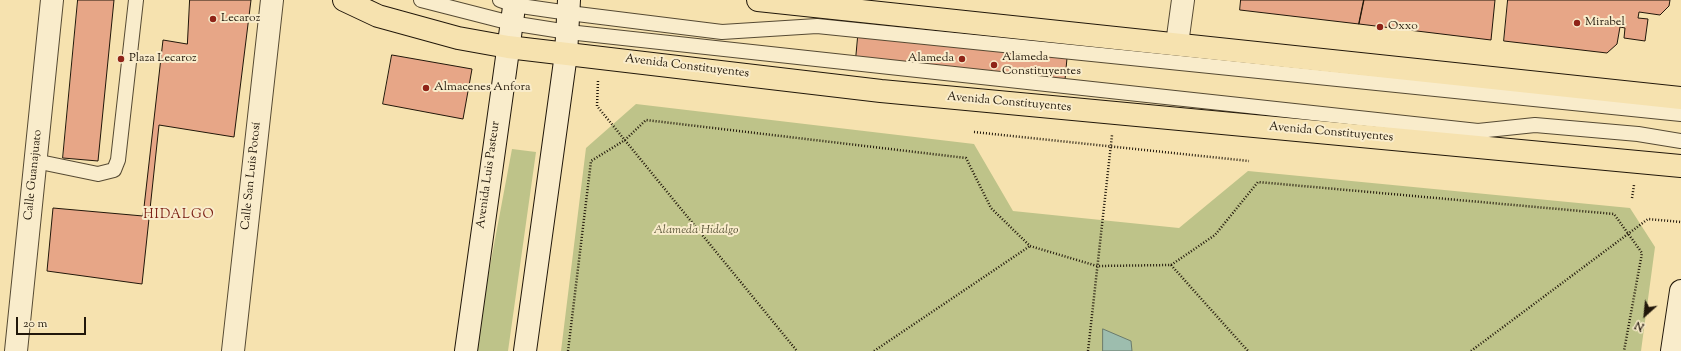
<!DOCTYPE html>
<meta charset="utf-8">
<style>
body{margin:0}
#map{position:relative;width:1681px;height:351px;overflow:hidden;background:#f6e2af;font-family:"Sorts Mill Goudy",serif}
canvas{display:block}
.north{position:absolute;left:1625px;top:295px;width:40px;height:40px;-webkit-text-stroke:3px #f9eccb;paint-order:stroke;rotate:207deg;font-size:11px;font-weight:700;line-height:16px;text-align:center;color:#21170a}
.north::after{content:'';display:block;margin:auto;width:14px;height:18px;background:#21170a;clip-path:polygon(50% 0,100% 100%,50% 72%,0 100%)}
.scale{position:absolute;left:16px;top:317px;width:70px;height:18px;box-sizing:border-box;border:2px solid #21170a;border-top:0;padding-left:5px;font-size:12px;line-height:14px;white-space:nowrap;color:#21170a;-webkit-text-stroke:3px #f9eccb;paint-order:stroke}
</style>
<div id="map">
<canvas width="1681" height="351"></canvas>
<div class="north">N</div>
<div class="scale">20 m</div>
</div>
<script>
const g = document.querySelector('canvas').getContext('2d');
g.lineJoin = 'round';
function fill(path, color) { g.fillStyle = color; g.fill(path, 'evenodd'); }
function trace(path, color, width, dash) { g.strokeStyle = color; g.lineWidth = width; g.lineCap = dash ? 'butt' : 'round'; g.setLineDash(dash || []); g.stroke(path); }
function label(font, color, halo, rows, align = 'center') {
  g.font = font + ' "Sorts Mill Goudy",serif'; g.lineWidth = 4; g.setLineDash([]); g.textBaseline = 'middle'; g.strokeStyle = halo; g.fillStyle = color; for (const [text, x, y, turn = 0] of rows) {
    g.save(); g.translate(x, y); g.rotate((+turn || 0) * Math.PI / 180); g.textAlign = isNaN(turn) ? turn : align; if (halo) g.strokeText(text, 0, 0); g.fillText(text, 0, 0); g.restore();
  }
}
const green = new Path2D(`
 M 636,104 L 974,144 L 1013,211 L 1179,228 L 1248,171 L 1630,208 L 1655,247 L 1641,351 L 561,351 L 586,148 Z
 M 512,149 L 536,152 L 508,351 L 474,351 Z`);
const water = new Path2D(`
 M 1103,329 L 1131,341 L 1132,351 L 1103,351 Z`);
const building = new Path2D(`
 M 78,0 L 114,0 L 98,161 L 63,158 Z
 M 190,0 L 251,0 L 234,137 L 159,125 L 142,284 L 47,271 L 53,208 L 143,216 L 163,40 L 187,44 Z
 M 1241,0 L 1364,0 L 1359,24 L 1240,10 Z
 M 1364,0 L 1495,0 L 1491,40 L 1359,24 Z
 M 1508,0 L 1670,0 L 1669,6 L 1660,15 L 1639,12 L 1638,18 L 1648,19 L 1645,41 L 1624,38 L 1625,28 L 1620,27 L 1617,44 L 1607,53 L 1504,41 Z
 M 858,37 L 1067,58 L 1065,80 L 856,59 Z
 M 392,55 L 472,69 L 463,119 L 383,104 Z`);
const path = new Path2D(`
 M 598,81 L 597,106 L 797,351
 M 974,132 L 1249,161
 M 1632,198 L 1634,185
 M 1171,265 L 1248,351
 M 568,351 L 591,161 L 625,140 L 646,120 L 966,158 L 991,208 L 1030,246 L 1097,266 L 1171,265 L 1215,235 L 1258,182 L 1614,214 L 1642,253 L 1624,351
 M 874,351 L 1030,246
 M 1088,351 L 1112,135
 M 1471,351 L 1648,219 L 1681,222`);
const lane = new Path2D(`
 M 421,0 L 511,23 L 568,32 L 1478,131 L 1535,125 L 1638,134 L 1681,141
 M 500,0 L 514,5 L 569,13 L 722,32 L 817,26 L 1681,114
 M 35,161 L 98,174 L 114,170 L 118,160 L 136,0`);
const street = new Path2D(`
 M 1177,44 L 1183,0
 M 16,351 L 52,0
 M 233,351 L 272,0`);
const secondary = new Path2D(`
 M 466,351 L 515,0
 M 525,351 L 566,54 L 569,0
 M 1672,351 L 1681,291`);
const primary = new Path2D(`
 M 344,0 L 378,16 L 458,38 L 508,47 L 881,91 L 1681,166
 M 758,0 L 1681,98`);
const markers = [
 [213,19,4,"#8f2418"],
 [1577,23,4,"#8f2418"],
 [1380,27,4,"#8f2418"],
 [121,59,4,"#8f2418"],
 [962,59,4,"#8f2418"],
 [994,65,4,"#8f2418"],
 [426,88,4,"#8f2418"]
];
const poiNames = [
 ["Lecaroz",221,19],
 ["Mirabel",1585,23],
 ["Oxxo",1388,27],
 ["Alameda",1002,58],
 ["Constituyentes",1002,72],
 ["Plaza Lecaroz",129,59],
 ["Alameda",954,59,"right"],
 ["Almacenes Anfora",434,88]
];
const streetNames = [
 ["Avenida Constituyentes",687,67,7],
 ["Avenida Constituyentes",1009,103,5],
 ["Avenida Constituyentes",1331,133,5],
 ["Calle Guanajuato",34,175,-84],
 ["Avenida Luis Pasteur",489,175,-82],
 ["Calle San Luis Potosí",252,176,-84]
];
const parkNames = [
 ["Alameda Hidalgo",696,231]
];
const neighbourhoodNames = [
 ["HIDALGO",179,216]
];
fill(green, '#bec389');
fill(water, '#9dbdae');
trace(water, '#6b7b6c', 1);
fill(building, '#e7a687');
trace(building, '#21170a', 1);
trace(lane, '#564a33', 16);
trace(street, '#564a33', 24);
trace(secondary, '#21170a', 24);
trace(primary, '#21170a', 24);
trace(path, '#21170a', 2.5, [1, 2]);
trace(lane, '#f9eccb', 14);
trace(street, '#f9eccb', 22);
trace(secondary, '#f9eccb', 22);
trace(primary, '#f6e2af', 22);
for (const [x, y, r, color] of markers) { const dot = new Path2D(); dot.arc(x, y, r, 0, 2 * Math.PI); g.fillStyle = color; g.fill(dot); trace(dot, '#f9eccb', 1.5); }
label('12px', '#21170a', '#f9eccb', poiNames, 'left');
label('12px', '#21170a', '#f9eccb', streetNames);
label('italic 12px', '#585336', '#f9eccb', parkNames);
g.letterSpacing = '1px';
label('13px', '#7a1f14', '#f9eccb', neighbourhoodNames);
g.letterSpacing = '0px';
</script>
